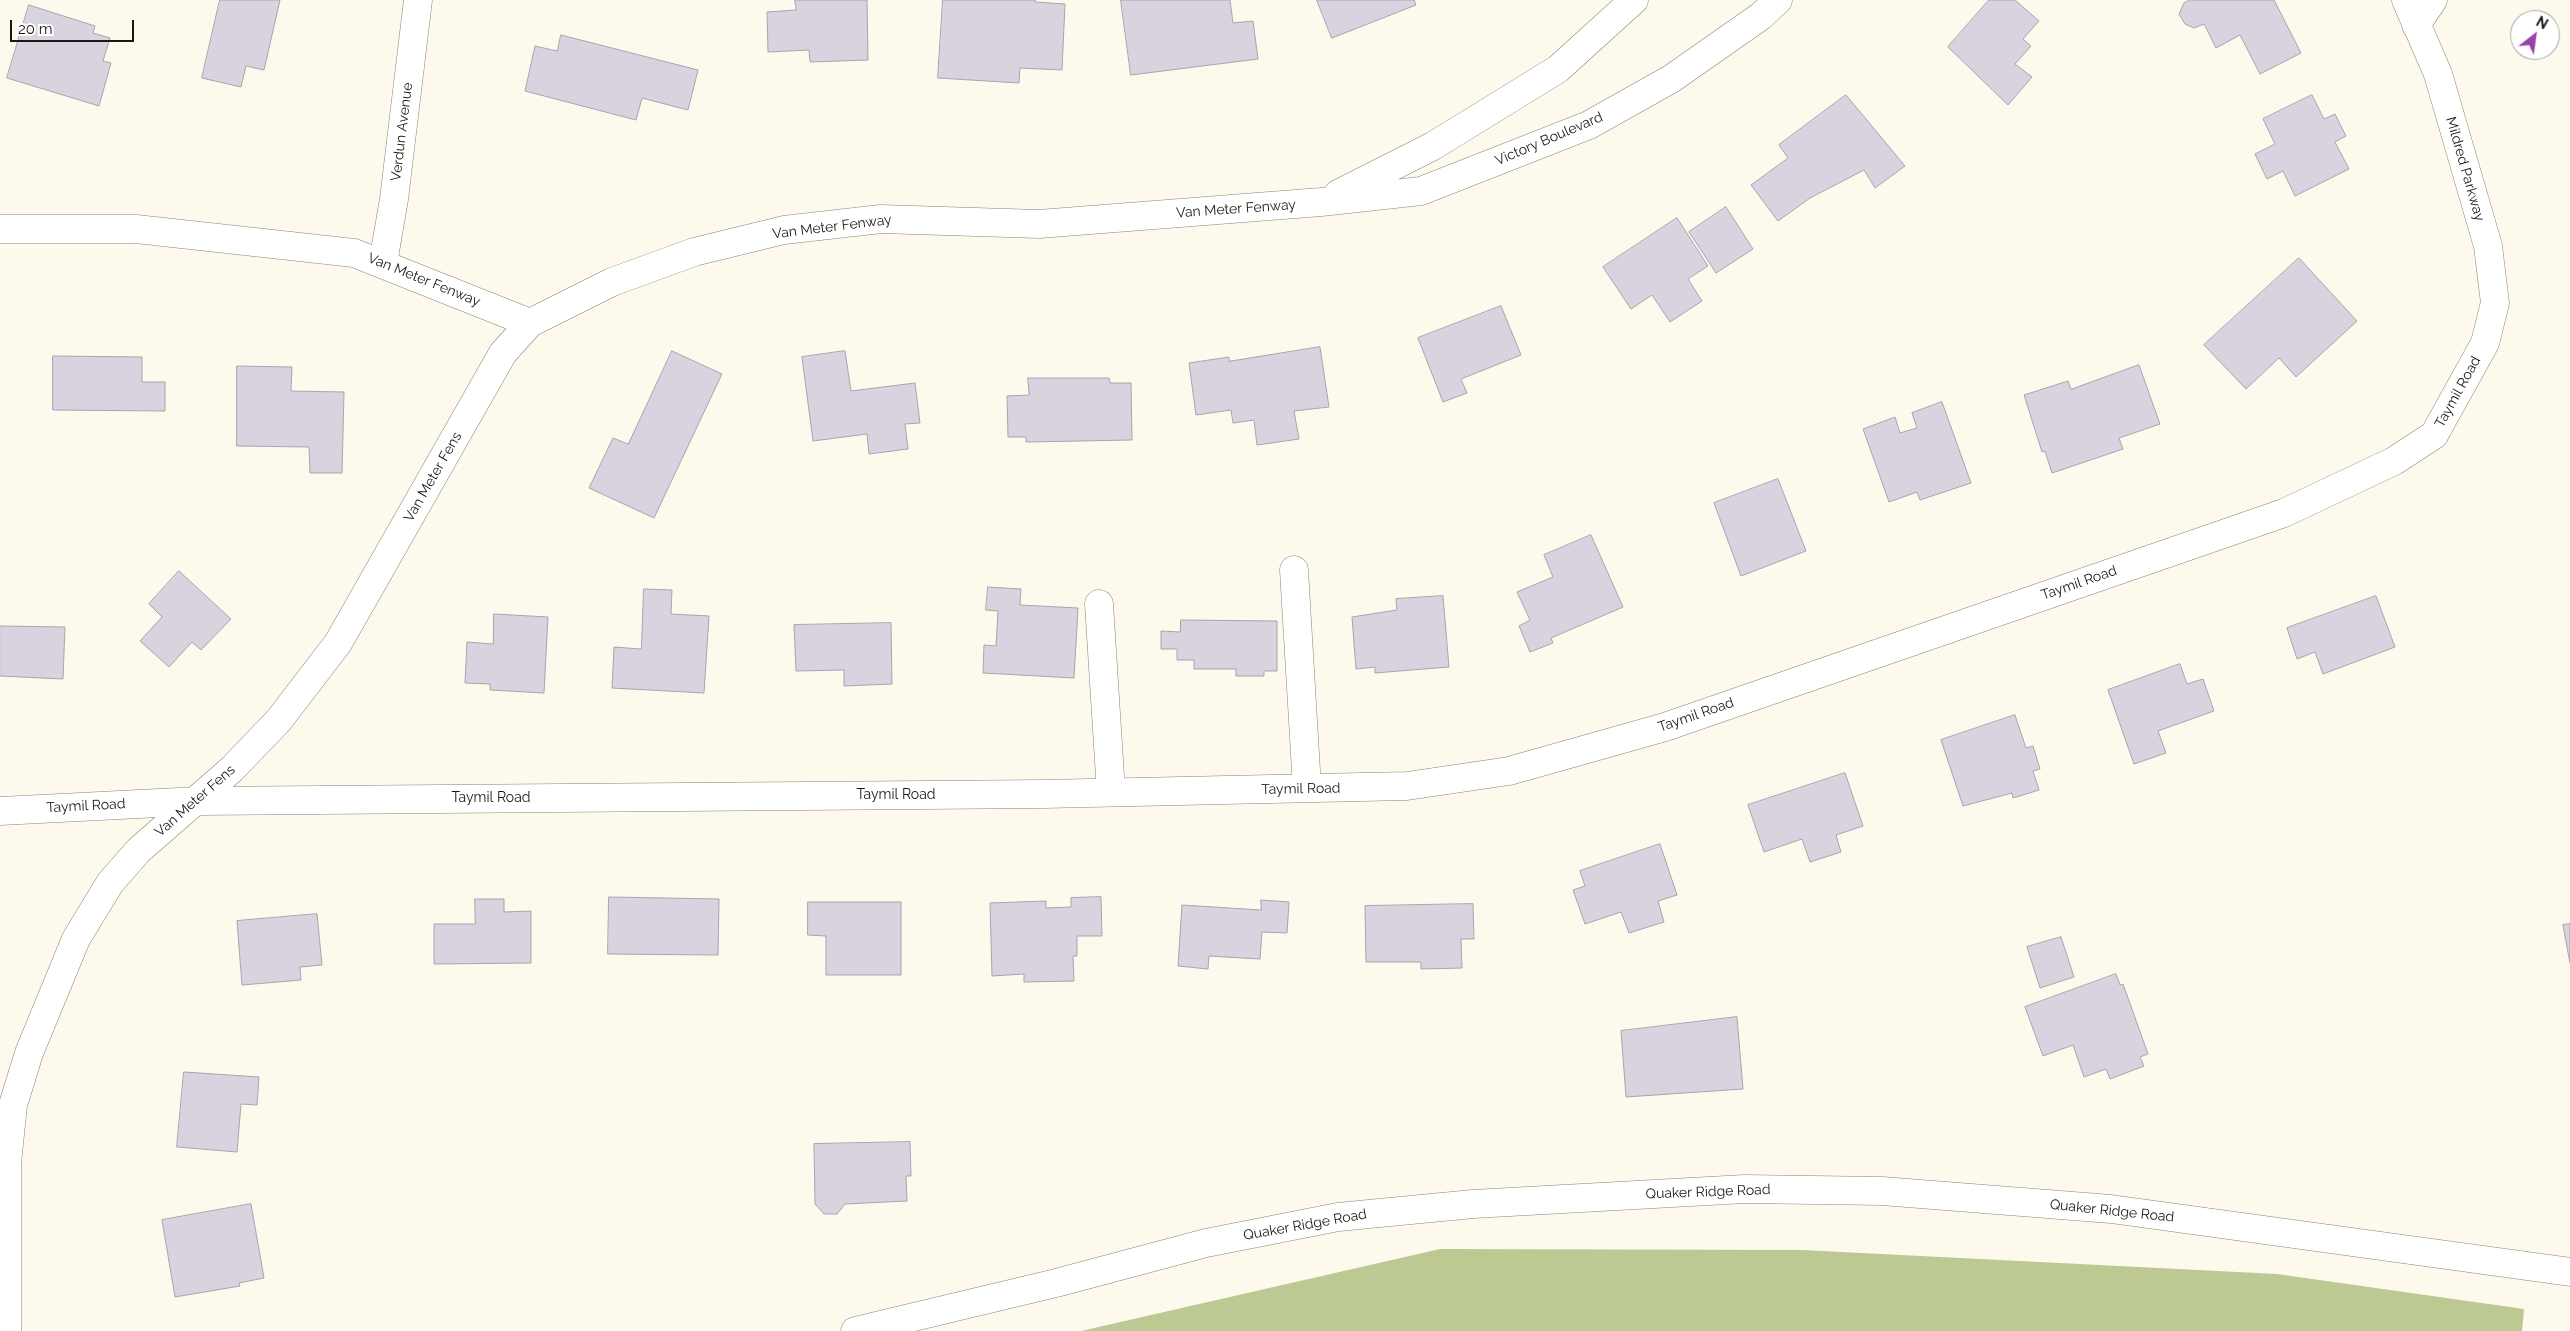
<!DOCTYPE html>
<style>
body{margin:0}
#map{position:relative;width:2570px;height:1331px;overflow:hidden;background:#fdf9ec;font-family:Raleway,sans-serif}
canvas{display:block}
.north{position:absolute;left:2510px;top:10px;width:50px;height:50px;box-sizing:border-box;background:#fff;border:1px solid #a3a3a1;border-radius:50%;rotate:30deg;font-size:14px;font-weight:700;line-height:20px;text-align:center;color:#191813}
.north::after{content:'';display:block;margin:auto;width:18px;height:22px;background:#9942af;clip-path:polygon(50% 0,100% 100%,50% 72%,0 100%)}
.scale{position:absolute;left:10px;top:20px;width:124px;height:22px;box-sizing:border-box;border:2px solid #191813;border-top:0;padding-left:6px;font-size:15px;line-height:18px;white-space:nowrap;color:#191813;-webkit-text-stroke:4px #fff;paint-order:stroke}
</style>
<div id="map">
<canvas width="2570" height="1331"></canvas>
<div class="north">N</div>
<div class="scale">20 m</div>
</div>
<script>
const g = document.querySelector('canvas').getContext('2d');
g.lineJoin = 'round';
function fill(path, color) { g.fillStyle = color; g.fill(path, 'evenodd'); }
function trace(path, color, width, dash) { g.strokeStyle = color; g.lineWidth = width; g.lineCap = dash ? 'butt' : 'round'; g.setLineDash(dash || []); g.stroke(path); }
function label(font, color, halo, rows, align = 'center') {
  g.font = font + ' Raleway,sans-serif'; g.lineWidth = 4; g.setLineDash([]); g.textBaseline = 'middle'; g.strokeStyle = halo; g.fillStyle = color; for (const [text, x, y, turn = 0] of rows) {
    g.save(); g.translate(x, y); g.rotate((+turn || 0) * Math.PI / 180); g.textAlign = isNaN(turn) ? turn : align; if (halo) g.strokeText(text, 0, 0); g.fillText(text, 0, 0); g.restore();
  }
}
const forest = new Path2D(`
 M 1440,1249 L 1802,1250 L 2277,1274 L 2524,1309 L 2522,1331 L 1081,1331 Z`);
const building = new Path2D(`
 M 220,0 L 280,0 L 264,70 L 246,66 L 241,87 L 202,78 Z
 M 795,0 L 867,0 L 868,60 L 810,62 L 809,50 L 768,52 L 767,12 L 796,10 Z
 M 943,0 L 1035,0 L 1035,2 L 1065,4 L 1062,70 L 1020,68 L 1019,83 L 938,78 Z
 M 1121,0 L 1230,0 L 1233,23 L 1253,21 L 1258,59 L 1131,75 Z
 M 1317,0 L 1414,0 L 1416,5 L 1332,38 Z
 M 1989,0 L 2015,0 L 2039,21 L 2023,39 L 2031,46 L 2015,64 L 2032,77 L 2008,105 L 1948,47 Z
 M 2190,0 L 2274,0 L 2301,53 L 2260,74 L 2240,35 L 2216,48 L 2204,24 L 2194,28 L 2185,24 L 2179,14 L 2184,3 Z
 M 29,5 L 95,26 L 93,33 L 110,38 L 103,61 L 111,63 L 99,106 L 7,78 Z
 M 561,35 L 698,70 L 688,110 L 642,98 L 636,120 L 525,91 L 535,46 L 557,51 Z
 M 1846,95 L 1905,166 L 1875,188 L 1864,170 L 1810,198 L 1778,221 L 1751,185 L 1788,158 L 1779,145 Z
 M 2312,95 L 2324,119 L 2335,114 L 2346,136 L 2335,142 L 2349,169 L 2295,196 L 2283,171 L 2267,179 L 2255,154 L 2275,144 L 2263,119 Z
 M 1726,207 L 1753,249 L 1716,273 L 1689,232 Z
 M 1677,218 L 1708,266 L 1688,279 L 1702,301 L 1670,322 L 1652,295 L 1631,309 L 1603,267 Z
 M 2299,258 L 2357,321 L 2296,377 L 2279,358 L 2246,389 L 2204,345 Z
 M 1501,306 L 1521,355 L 1461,379 L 1467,393 L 1443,402 L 1418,338 Z
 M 1320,347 L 1329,407 L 1294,411 L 1299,439 L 1257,445 L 1254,420 L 1233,423 L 1231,410 L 1196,415 L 1189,363 L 1229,357 L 1229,361 Z
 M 672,351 L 722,374 L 654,518 L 589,488 L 613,438 L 628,444 Z
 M 845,351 L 851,391 L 915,383 L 920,423 L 905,424 L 908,449 L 869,454 L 867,434 L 813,441 L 802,357 Z
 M 53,356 L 142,357 L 142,382 L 165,382 L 165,411 L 53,410 Z
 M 2139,365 L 2160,424 L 2119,438 L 2123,449 L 2052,473 L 2045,451 L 2042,452 L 2024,395 L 2068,381 L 2071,389 Z
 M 237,366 L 292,367 L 291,391 L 344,392 L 342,473 L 310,473 L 309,447 L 237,446 Z
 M 1028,378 L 1109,378 L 1110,383 L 1131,383 L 1132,440 L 1026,442 L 1026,437 L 1008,437 L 1007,396 L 1029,395 Z
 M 1942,402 L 1971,483 L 1920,500 L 1917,492 L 1889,502 L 1863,429 L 1895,417 L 1900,433 L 1917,428 L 1912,413 Z
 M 1778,479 L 1806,551 L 1741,576 L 1714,503 Z
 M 1591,535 L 1623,607 L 1551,638 L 1553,643 L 1530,652 L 1519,626 L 1530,620 L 1517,592 L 1553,577 L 1544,555 Z
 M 179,571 L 231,619 L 201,650 L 192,642 L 169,667 L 140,641 L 162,617 L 149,604 Z
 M 988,587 L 1021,589 L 1020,605 L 1078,608 L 1074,678 L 983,673 L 984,645 L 996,646 L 998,611 L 986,610 Z
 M 644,589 L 672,590 L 671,614 L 709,616 L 704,693 L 612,688 L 614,647 L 641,649 Z
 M 1443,596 L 1449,667 L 1375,673 L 1375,667 L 1356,669 L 1352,617 L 1397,610 L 1396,599 Z
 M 2376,596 L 2395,647 L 2323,674 L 2315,652 L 2297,659 L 2287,628 Z
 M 494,614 L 548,617 L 544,693 L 490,690 L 490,684 L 465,683 L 467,642 L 493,644 Z
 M 1181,620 L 1277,621 L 1277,671 L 1264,671 L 1264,676 L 1236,676 L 1236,669 L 1194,669 L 1194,660 L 1177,660 L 1177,649 L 1161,649 L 1161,631 L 1180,632 Z
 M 891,623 L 892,684 L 844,686 L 844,670 L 796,671 L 794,625 Z
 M 0,626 L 65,627 L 63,679 L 0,676 Z
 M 2180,664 L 2187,684 L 2203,679 L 2214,711 L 2158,731 L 2166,753 L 2134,764 L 2108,690 Z
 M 2015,715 L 2026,748 L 2033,746 L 2040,769 L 2033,771 L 2039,790 L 2013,798 L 2012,793 L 1963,806 L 1941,740 Z
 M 1845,773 L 1863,826 L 1836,835 L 1841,852 L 1810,862 L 1802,839 L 1764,852 L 1748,805 Z
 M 1660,844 L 1677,895 L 1658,901 L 1664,922 L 1629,933 L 1621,912 L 1585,924 L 1573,890 L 1585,886 L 1580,871 Z
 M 609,897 L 719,899 L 718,955 L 608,954 Z
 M 1101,897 L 1102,936 L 1077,936 L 1077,956 L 1073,956 L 1074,981 L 1024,982 L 1024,974 L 992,976 L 990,903 L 1046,901 L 1046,908 L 1071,907 L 1071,898 Z
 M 475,899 L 504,899 L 504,912 L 531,911 L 531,963 L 434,964 L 434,924 L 475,924 Z
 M 1261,900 L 1289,902 L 1287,933 L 1262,932 L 1260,959 L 1209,956 L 1208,969 L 1178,966 L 1182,905 L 1261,910 Z
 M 808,902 L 901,902 L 901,975 L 826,975 L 826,936 L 808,935 Z
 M 1473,904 L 1474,939 L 1461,939 L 1462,968 L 1421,969 L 1421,962 L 1366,962 L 1365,906 Z
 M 317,914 L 322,965 L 300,967 L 301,980 L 242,985 L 237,921 Z
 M 2570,924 L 2570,963 L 2563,925 Z
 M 2061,937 L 2074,977 L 2040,988 L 2027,947 Z
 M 2116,974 L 2120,985 L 2123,984 L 2148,1054 L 2140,1057 L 2144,1066 L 2110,1079 L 2106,1069 L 2084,1077 L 2073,1045 L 2043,1056 L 2025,1007 Z
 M 1737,1017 L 1743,1089 L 1626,1097 L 1621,1031 Z
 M 184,1072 L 259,1077 L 257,1105 L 241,1104 L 237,1152 L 177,1147 Z
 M 910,1142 L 911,1176 L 906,1176 L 907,1201 L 845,1204 L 837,1214 L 824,1214 L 815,1204 L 814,1144 Z
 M 251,1204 L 264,1278 L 239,1283 L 240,1286 L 175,1297 L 162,1220 Z`);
const minor = new Path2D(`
 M 2416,25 L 2433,0
 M 1338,194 L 1433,146 L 1558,69 L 1634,0
 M 0,229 L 136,229 L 354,253 L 530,323 L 612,282 L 694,252 L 784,230 L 881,219 L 1039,224 L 1321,202 L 1421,191 L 1589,125 L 1671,79 L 1761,16 L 1778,0
 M 383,263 L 394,199 L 418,0
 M 1294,570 L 1307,788
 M 1099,604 L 1111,792
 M 0,811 L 199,801 L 1044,794 L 1407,786 L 1509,771 L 1665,727 L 2284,513 L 2394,461 L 2434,435 L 2485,343 L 2495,303 L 2488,246 L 2438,74 L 2406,0
 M 7,1331 L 7,1163 L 13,1105 L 29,1053 L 76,939 L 110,883 L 139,850 L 232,769 L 279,720 L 338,643 L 503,353 L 530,323
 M 855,1331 L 1056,1283 L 1206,1243 L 1338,1217 L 1473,1204 L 1745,1189 L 1882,1191 L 2111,1209 L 2570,1272`);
const streetNames = [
 ["Verdun Avenue",402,132,-83],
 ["Victory Boulevard",1549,139,-23],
 ["Mildred Parkway",2465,169,74],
 ["Van Meter Fenway",1236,209,-4],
 ["Van Meter Fenway",832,227,-7],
 ["Van Meter Fenway",424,280,22],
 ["Taymil Road",2458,392,-61],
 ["Van Meter Fens",433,477,-60],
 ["Taymil Road",2079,583,-19],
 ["Taymil Road",1696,715,-19],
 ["Taymil Road",1301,789,-1],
 ["Taymil Road",896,795],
 ["Taymil Road",491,798],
 ["Van Meter Fens",195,801,-41],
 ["Taymil Road",86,806,-3],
 ["Quaker Ridge Road",1708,1192,-2],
 ["Quaker Ridge Road",2112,1211,6],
 ["Quaker Ridge Road",1305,1225,-10]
];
fill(forest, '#bcc992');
fill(building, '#d8d3df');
trace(building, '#a9a3af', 1);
trace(minor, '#878478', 29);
trace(minor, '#fff', 28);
label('14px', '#191813', '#fff', streetNames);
</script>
